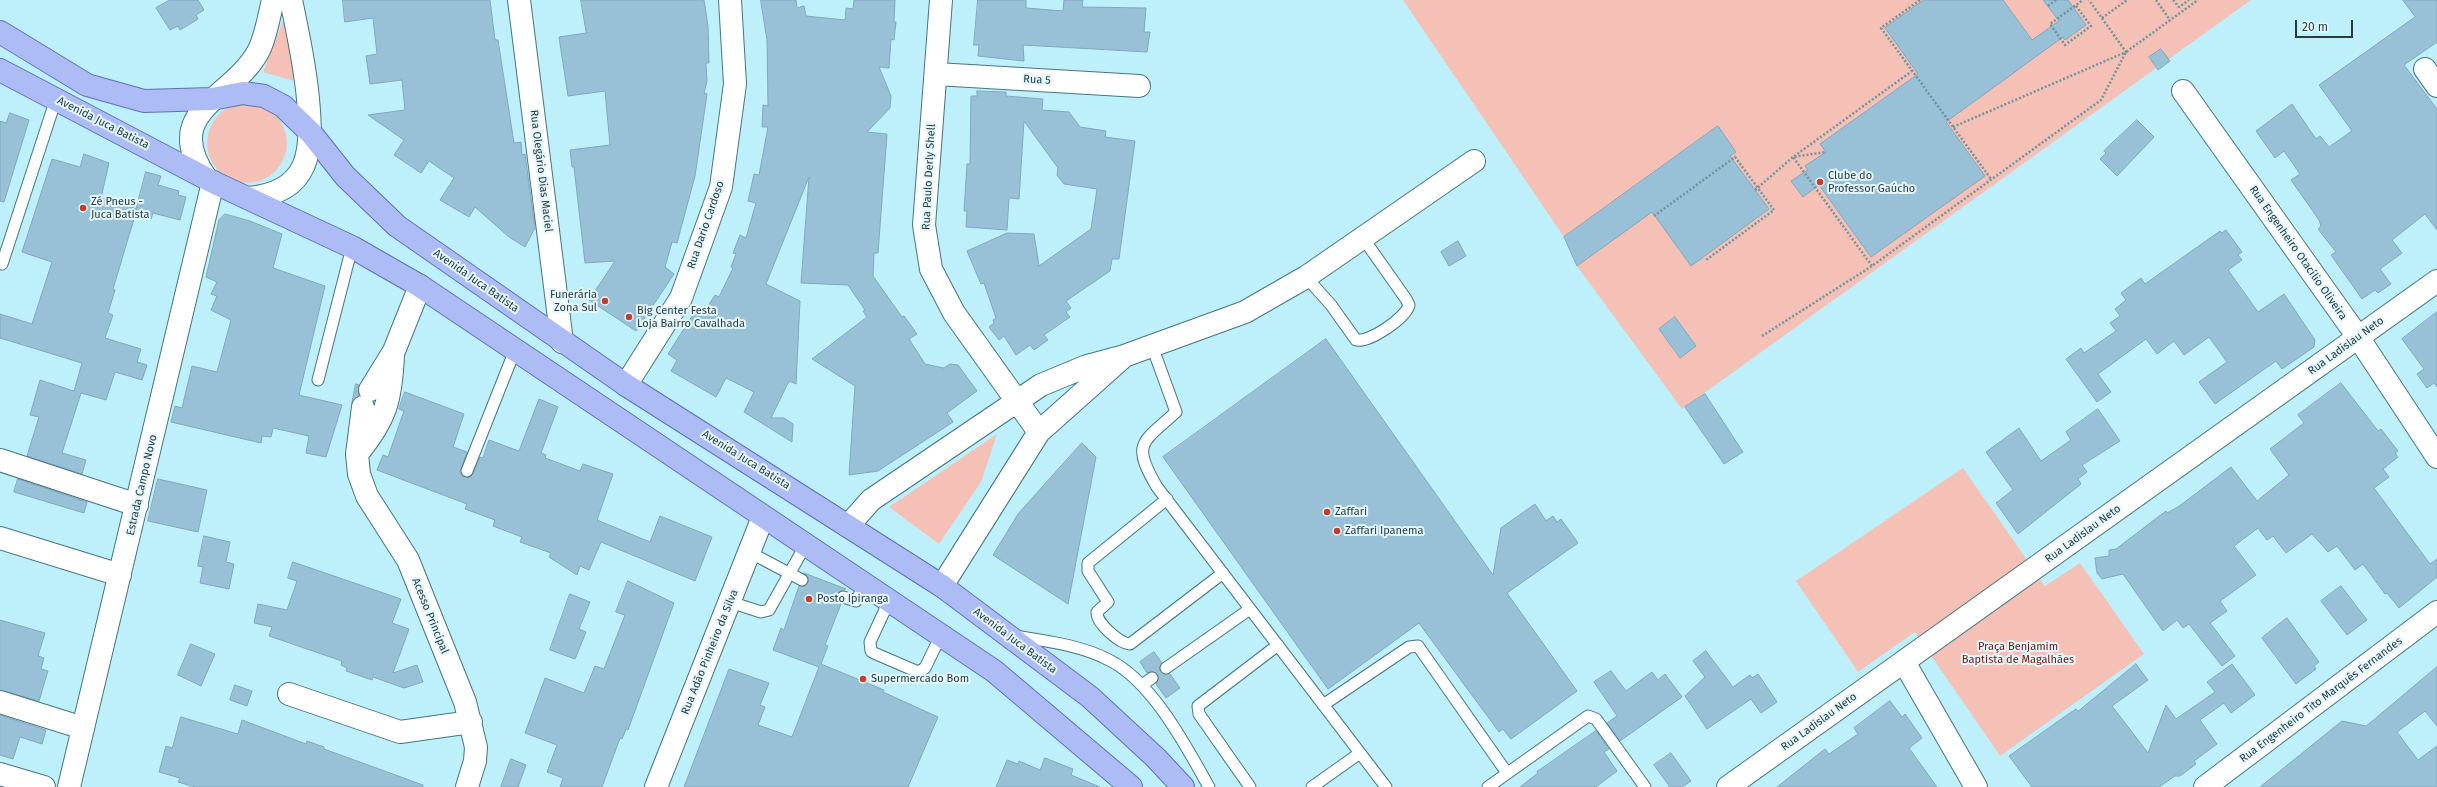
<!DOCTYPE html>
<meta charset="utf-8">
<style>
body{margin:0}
#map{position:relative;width:2437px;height:787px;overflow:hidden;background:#bdf0fb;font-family:"Fira Sans",sans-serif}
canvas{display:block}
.scale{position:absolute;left:2295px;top:20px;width:58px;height:18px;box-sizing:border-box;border:2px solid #283c40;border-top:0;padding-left:5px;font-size:12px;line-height:14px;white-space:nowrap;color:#283c40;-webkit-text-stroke:3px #e4f7fc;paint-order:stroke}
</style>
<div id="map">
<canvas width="2437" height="787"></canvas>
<div class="scale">20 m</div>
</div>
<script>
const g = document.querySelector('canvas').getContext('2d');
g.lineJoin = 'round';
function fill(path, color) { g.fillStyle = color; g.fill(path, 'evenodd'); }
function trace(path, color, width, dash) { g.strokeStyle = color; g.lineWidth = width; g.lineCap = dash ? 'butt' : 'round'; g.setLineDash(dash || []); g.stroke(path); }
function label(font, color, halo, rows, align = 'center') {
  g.font = font + ' "Fira Sans",sans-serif'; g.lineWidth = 4; g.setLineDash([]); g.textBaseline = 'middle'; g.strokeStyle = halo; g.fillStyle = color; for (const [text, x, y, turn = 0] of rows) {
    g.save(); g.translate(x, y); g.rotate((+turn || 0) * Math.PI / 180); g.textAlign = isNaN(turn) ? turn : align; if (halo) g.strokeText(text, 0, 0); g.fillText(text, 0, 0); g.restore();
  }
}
const green = new Path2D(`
 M 1403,0 L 2251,0 L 1682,409 L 1577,266 L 1564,237 Z
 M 283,21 L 290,21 L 298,82 L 263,72 Z
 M207 143a40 40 0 1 1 80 0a40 40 0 1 1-80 0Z
 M 997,434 L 981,482 L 939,544 L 889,507 Z
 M 1963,468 L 2045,586 L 2080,563 L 2144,654 L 2000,756 L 1915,632 L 1858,672 L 1796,581 Z`);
const building = new Path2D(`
 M 170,0 L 198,0 L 204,10 L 196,15 L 198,19 L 180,30 L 178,26 L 170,30 L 156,8 Z
 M 343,0 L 490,0 L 495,40 L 498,40 L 514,143 L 521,142 L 522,155 L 525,154 L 535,228 L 525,247 L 509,237 L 475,207 L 469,217 L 440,200 L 454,178 L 429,161 L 421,173 L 394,155 L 404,140 L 368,115 L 405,110 L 402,80 L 370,84 L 366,56 L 377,54 L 373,18 L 345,22 Z
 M 581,0 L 704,0 L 708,26 L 709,63 L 706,63 L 707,81 L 704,93 L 707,94 L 695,176 L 677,243 L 672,242 L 665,267 L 674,274 L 636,331 L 589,300 L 615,261 L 585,263 L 574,167 L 572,167 L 570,150 L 610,145 L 605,91 L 568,96 L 559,37 L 586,33 Z
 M 761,0 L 796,0 L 797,8 L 804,6 L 806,16 L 845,20 L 846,8 L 853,9 L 854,0 L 895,0 L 894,22 L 896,22 L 894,40 L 891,39 L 889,68 L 879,67 L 891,96 L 890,108 L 867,132 L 887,134 L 878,253 L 874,253 L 873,276 L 902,317 L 904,316 L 917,334 L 909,339 L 925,364 L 944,368 L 950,364 L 958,365 L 977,391 L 947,413 L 953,422 L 878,471 L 849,475 L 855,386 L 812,359 L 867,317 L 863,311 L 865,310 L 848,285 L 801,283 L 809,177 L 766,284 L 800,301 L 796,384 L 789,381 L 771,418 L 784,418 L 793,424 L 792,442 L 744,412 L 754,392 L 726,378 L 716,397 L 671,371 L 677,360 L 668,354 L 694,313 L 701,317 L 715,295 L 719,297 L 733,268 L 731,267 L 736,254 L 733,253 L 740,235 L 746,238 L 756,203 L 748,201 L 754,174 L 759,175 L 768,127 L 762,127 L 763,105 L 768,106 L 767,40 Z
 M 978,0 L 1026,0 L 1026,8 L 1063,11 L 1064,0 L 1083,0 L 1082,7 L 1146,8 L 1144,32 L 1150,32 L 1147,52 L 1023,45 L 1024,61 L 978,56 L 979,45 L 974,45 Z
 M 1924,0 L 2003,0 L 2032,40 L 2059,21 L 2043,0 L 2068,0 L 2086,25 L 2065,40 L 2063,37 L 1946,122 L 1985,176 L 1871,257 L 1819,185 L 1803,197 L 1791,181 L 1808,170 L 1805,166 L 1826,152 L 1820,144 L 1918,74 L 1885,28 Z
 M 2403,0 L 2437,0 L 2437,42 L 2404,65 L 2437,109 L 2437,230 L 2425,214 L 2392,240 L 2402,253 L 2380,269 L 2391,284 L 2378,293 L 2375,290 L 2362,299 L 2331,255 L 2336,252 L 2318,229 L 2321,226 L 2319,220 L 2291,180 L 2300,174 L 2284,151 L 2275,158 L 2256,131 L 2292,104 L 2316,139 L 2320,136 L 2329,147 L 2352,131 L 2319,85 L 2415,17 Z
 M 2161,49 L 2170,61 L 2158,70 L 2149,57 Z
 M 977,91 L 1006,92 L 1006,96 L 1043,99 L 1042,110 L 1069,112 L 1080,127 L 1106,131 L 1105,137 L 1135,141 L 1119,259 L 1112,259 L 1110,271 L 1066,301 L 1071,308 L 1066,312 L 1070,317 L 1044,335 L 1048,340 L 1034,350 L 1030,345 L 1016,355 L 1004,336 L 999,340 L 989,327 L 994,323 L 993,320 L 996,318 L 984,283 L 981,284 L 967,251 L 1007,233 L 1034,234 L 1039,266 L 1091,229 L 1097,189 L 1064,184 L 1057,175 L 1058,168 L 1024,121 L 1019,199 L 1009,198 L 1007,230 L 966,227 L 967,211 L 964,211 L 967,164 L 970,164 L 971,96 L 977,96 Z
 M 10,113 L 29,120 L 4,202 L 0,201 L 0,121 L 6,123 Z
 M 2137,120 L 2154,137 L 2117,176 L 2100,159 L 2106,153 L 2104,151 Z
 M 1718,126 L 1736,152 L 1730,156 L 1769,209 L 1691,266 L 1652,212 L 1577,266 L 1564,237 Z
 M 84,154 L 109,163 L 101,198 L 137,209 L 113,289 L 115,290 L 108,313 L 113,315 L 105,338 L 141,349 L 137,362 L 147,365 L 142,380 L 115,372 L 106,400 L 81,393 L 62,453 L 86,460 L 82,474 L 27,456 L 39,417 L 30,415 L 40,380 L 74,391 L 82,363 L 0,338 L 0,314 L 32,324 L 52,262 L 22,252 L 52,159 L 80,167 Z
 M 146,172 L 161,176 L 158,185 L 179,191 L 178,195 L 186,197 L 180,220 L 153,213 L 151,219 L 135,214 Z
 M 225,214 L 250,221 L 282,234 L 273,268 L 325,286 L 299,395 L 342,405 L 326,457 L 306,453 L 309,436 L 273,428 L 271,437 L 262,436 L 261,443 L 171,422 L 175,406 L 182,408 L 192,366 L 217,372 L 231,320 L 211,310 L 217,296 L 211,294 L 217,282 L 206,277 L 219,220 Z
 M 2226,230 L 2242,252 L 2238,255 L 2242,260 L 2228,270 L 2258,312 L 2284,294 L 2315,340 L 2314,347 L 2282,369 L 2276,361 L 2215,404 L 2199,382 L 2227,362 L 2209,337 L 2184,355 L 2174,341 L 2157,354 L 2146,339 L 2098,374 L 2111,392 L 2097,402 L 2066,359 L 2081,348 L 2084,353 L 2116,331 L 2110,323 L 2120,316 L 2115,309 L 2126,300 L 2121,293 L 2141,278 L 2145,284 L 2220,231 L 2222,233 Z
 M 1458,241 L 1466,256 L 1449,266 L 1441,252 Z
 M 2437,312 L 2437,387 L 2434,383 L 2427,388 L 2417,374 L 2424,369 L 2402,339 Z
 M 1675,317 L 1696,346 L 1680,358 L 1659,329 Z
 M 1326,339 L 1493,575 L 1501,528 L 1535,504 L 1546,521 L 1553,516 L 1557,522 L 1561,519 L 1578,543 L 1507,593 L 1577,691 L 1511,739 L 1503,729 L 1499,732 L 1419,623 L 1328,689 L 1163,457 Z
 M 2341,383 L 2378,431 L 2381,429 L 2398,451 L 2395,453 L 2398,457 L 2383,469 L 2389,477 L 2374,488 L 2430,564 L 2437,559 L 2437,577 L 2399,608 L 2387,593 L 2385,594 L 2363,564 L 2355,570 L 2337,546 L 2328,552 L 2312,534 L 2286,553 L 2273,536 L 2267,540 L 2258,528 L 2234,546 L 2256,575 L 2220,601 L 2227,611 L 2210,623 L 2235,656 L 2222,666 L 2189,624 L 2183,628 L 2177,620 L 2163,631 L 2123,574 L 2102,579 L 2097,573 L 2095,558 L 2109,556 L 2109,550 L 2116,549 L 2166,511 L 2167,513 L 2178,507 L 2231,467 L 2257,501 L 2289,475 L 2270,449 L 2304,423 L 2298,415 Z
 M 356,384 L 359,385 L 359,395 L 352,403 Z
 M 405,392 L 464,414 L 453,447 L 467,452 L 460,472 L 462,476 L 468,478 L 473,474 L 480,457 L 483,458 L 489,440 L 519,451 L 539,399 L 558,407 L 541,453 L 546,455 L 545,458 L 580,471 L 583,464 L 613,474 L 597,520 L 650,542 L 660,516 L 712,537 L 695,581 L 601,542 L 589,570 L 580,566 L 577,575 L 549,557 L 551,553 L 520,542 L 522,537 L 493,526 L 495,520 L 465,509 L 467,504 L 377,470 L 383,455 L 388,457 L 404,411 L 399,409 Z
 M 1705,394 L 1743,452 L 1724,464 L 1685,407 Z
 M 2098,409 L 2120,441 L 2082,465 L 2087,472 L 2078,479 L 2081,484 L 2018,534 L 1996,503 L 2013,490 L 1986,452 L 2019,428 L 2041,461 L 2071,440 L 2066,432 Z
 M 1082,443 L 1096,457 L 1068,604 L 993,555 L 1018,514 Z
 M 18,479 L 87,502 L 84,513 L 14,492 Z
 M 158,479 L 207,490 L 198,532 L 148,521 Z
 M 204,536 L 230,542 L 226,562 L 234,564 L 229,589 L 200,583 L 203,567 L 198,566 Z
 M 293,562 L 401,599 L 392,623 L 409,629 L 393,673 L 417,665 L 423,682 L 404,688 L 373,677 L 372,680 L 346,671 L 347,668 L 341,665 L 342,661 L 269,636 L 272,627 L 254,623 L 258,604 L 287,610 L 297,581 L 288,578 Z
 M 804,573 L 846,589 L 836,595 L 836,599 L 841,604 L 825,645 L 828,646 L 821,664 L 884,690 L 883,692 L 938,717 L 908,787 L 684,787 L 729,669 L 769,683 L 760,705 L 765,707 L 758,725 L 792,737 L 819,667 L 773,650 L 781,628 L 784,630 L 799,586 L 805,586 L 808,583 L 808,577 Z
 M 628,581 L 674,603 L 628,730 L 626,729 L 622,739 L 620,738 L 602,787 L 560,787 L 563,778 L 547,772 L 557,745 L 525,733 L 545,678 L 584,693 L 595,666 L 604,669 L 625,615 L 616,612 Z
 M 2341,586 L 2367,620 L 2347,635 L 2321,601 Z
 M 570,594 L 590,602 L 579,629 L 586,632 L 575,659 L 550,650 Z
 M 2287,618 L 2319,662 L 2314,666 L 2316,669 L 2296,684 L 2262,638 Z
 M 0,620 L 45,633 L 38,656 L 44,658 L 41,669 L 48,671 L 39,701 L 0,690 Z
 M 191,644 L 215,654 L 201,686 L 178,675 Z
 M 1706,651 L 1733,687 L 1750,675 L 1752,678 L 1758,674 L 1777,702 L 1761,713 L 1751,699 L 1707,729 L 1685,696 L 1705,677 L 1693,661 Z
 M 1154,652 L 1162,663 L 1159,668 L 1161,672 L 1170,674 L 1180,688 L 1166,698 L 1156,684 L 1159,678 L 1157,674 L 1152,671 L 1147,673 L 1140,662 Z
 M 2136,664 L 2148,680 L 2112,706 L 2148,753 L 2166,705 L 2176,719 L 2215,692 L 2207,682 L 2232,664 L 2255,695 L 2231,713 L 2224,703 L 2200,720 L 2217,744 L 2194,761 L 2196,764 L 2180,776 L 2175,776 L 2159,787 L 2032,787 L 2009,756 L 2067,715 L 2076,709 L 2078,711 Z
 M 2437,667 L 2437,726 L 2425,711 L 2397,732 L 2418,760 L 2437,746 L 2437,787 L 2260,787 L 2342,721 L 2366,726 Z
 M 1611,671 L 1626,691 L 1652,672 L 1658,680 L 1665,674 L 1682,697 L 1620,741 L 1607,723 L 1617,716 L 1594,682 Z
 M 235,685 L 252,691 L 247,706 L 230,700 Z
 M 1890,701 L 1902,717 L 1905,714 L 1922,738 L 1909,748 L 1937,787 L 1777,787 L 1825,749 L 1829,754 L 1858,734 L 1854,728 Z
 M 0,715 L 46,730 L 42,744 L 20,737 L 13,759 L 0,755 Z
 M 181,717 L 238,734 L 242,720 L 306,744 L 307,741 L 324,747 L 324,749 L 423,785 L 423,787 L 195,787 L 178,782 L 180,778 L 159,772 L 166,746 L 172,748 Z
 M 1596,731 L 1609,749 L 1604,752 L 1617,771 L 1596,787 L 1520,787 L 1538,773 L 1537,772 Z
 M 1671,753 L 1691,781 L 1682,787 L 1670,787 L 1654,765 Z
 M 1045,758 L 1073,769 L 1071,775 L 1100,787 L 996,787 L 1007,760 L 1018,764 L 1019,761 L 1040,770 Z
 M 511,759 L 526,765 L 518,787 L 501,787 Z`);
const path = new Path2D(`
 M 1920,0 L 1881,28 L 1991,179
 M 2156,0 L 2170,20
 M 2173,0 L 2179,7 L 2189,0
 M 2048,6 L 2056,0
 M 2076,6 L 2091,26 L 2065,45 L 2050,24 L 2083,0
 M 2102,18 L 2127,0
 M 1953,127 L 2126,52 L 2089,0
 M 1755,190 L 1793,157 L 1826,152
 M 1654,216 L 1735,157 L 1774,210 L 1706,260
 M 1872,266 L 1793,157 L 1912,71
 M 1762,336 L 1872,266 L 2101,100 L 2126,52 L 2198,0`);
const lane = new Path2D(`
 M 2,264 L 56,99
 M 1306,277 L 1331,305 L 1356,340 C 1369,343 1406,318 1409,305 L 1406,299 L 1363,238
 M 1152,346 L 1176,412 C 1142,443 1131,443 1157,487 L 1386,787
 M 318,380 L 352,247
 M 467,471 L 515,350
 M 1167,499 L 1088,563 L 1088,571 L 1108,602 L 1097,612 C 1096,623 1119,643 1130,644 L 1223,573
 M 749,552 L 802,580
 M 843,597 L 856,601 L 865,584
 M 889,601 L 870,642 L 871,651 L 874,653 L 918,672 L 925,668 L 941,635
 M 730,602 L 761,612 L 769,610 L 806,544
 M 1015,636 C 1046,641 1080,645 1109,660 C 1152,681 1186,746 1209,787
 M 1166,668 L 1250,609
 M 1142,685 L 1152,678
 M 1323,705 L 1409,647 L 1418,646 L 1507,773
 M 1250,787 L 1199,714 L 1198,706 L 1278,645
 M 1312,787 L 1360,753
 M 1488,787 L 1588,716 L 1596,719 L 1645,787`);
const street = new Path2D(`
 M 519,0 L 562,342
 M 941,0 L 924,225 L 931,269 L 954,313 L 1039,432
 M 2425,69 L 2437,86
 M 936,74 L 1139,86
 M 2183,91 L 2358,337 L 2437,457
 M 626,385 L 681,298 L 721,187 L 735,84 L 730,0
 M 370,390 L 394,351 L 420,286
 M 363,407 L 357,454 L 359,474 L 367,496 L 408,560 L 465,702 L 476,747 L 475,761 L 467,787
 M 357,454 C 386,419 391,400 393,355
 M 0,460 L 137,505
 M 848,526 L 871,500 L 1041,385 L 1087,366 L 1124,356 L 1245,312 L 1306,277 L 1474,161
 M 0,538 L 120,575
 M 942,586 L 1039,432 L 1122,358
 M 1904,662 L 1976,787
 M 289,694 L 400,732 L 471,722
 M 0,702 L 83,728
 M 0,774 L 44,787
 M 656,787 L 763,517
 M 2205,787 L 2437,612`);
const secondary = new Path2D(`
 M 206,178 C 159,110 234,99 259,50 C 266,36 269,16 273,0
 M 248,198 C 311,193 313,150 308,99 C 305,65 298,33 291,0
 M 69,787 L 213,182
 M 1728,787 L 2437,281`);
const primary = new Path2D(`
 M 0,32 L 87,85 L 144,101 L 212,99 L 243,93 L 264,96 L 283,106 L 311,133 L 345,176 L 397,226 L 626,385 L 942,586 L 1090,697 L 1156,758 L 1183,787
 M 0,70 L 213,182 L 352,247 L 420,286 L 994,671 L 1131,787`);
const markers = [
 [1820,182,4,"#c73c26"],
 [83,208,4,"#c73c26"],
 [605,301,4,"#c73c26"],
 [629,317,4,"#c73c26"],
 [1327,512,4,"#c73c26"],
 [1337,531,4,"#c73c26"],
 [809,599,4,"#c73c26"],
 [863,679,4,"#c73c26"]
];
const streetNames = [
 ["Rua 5",1037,80,3],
 ["Avenida Juca Batista",103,123,27],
 ["Rua Olegário Dias Maciel",541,171,83],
 ["Rua Paulo Derly Shell",929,177,-87],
 ["Rua Dario Cardoso",706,225,-71],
 ["Rua Engenheiro Otacílio Oliveira",2298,253,55],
 ["Avenida Juca Batista",476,281,35],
 ["Rua Ladislau Neto",2346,346,-36],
 ["Avenida Juca Batista",746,460,32],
 ["Estrada Campo Novo",142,485,-77],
 ["Rua Ladislau Neto",2083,534,-36],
 ["Acesso Principal",430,616,68],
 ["Avenida Juca Batista",1015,641,37],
 ["Rua Adão Pinheiro da Silva",710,652,-68],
 ["Rua Engenheiro Tito Marquês Fernandes",2321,700,-37],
 ["Rua Ladislau Neto",1819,722,-36]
];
const poiNames = [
 ["Clube do",1828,176],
 ["Professor Gaúcho",1828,189],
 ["Zé Pneus -",91,202],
 ["Juca Batista",91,215],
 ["Funerária",597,295,"right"],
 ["Zona Sul",597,308,"right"],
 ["Big Center Festa",637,311],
 ["Loja Bairro Cavalhada",637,324],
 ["Zaffari",1335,512],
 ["Zaffari Ipanema",1345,531],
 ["Posto Ipiranga",817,599],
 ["Supermercado Bom",871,679]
];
const parkNames = [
 ["Praça Benjamim",2018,647],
 ["Baptista de Magalhães",2018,660]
];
fill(green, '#f5c1b7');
fill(building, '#98c1d7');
trace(building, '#80a8bd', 1);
trace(lane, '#46767f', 13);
trace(street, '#46767f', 24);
trace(secondary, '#46767f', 24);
trace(primary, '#5c73b2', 24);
trace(path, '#71949c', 2.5, [2, 2]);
trace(lane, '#fff', 11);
trace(street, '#fff', 22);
trace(secondary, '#fff', 22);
trace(primary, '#aebcf6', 22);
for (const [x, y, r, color] of markers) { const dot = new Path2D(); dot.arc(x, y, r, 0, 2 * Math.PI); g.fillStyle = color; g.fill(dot); trace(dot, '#e4f7fc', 1.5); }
label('11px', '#283c40', '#e4f7fc', streetNames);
label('11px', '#283c40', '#e4f7fc', poiNames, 'left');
label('11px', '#6a180c', '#e4f7fc', parkNames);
</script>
